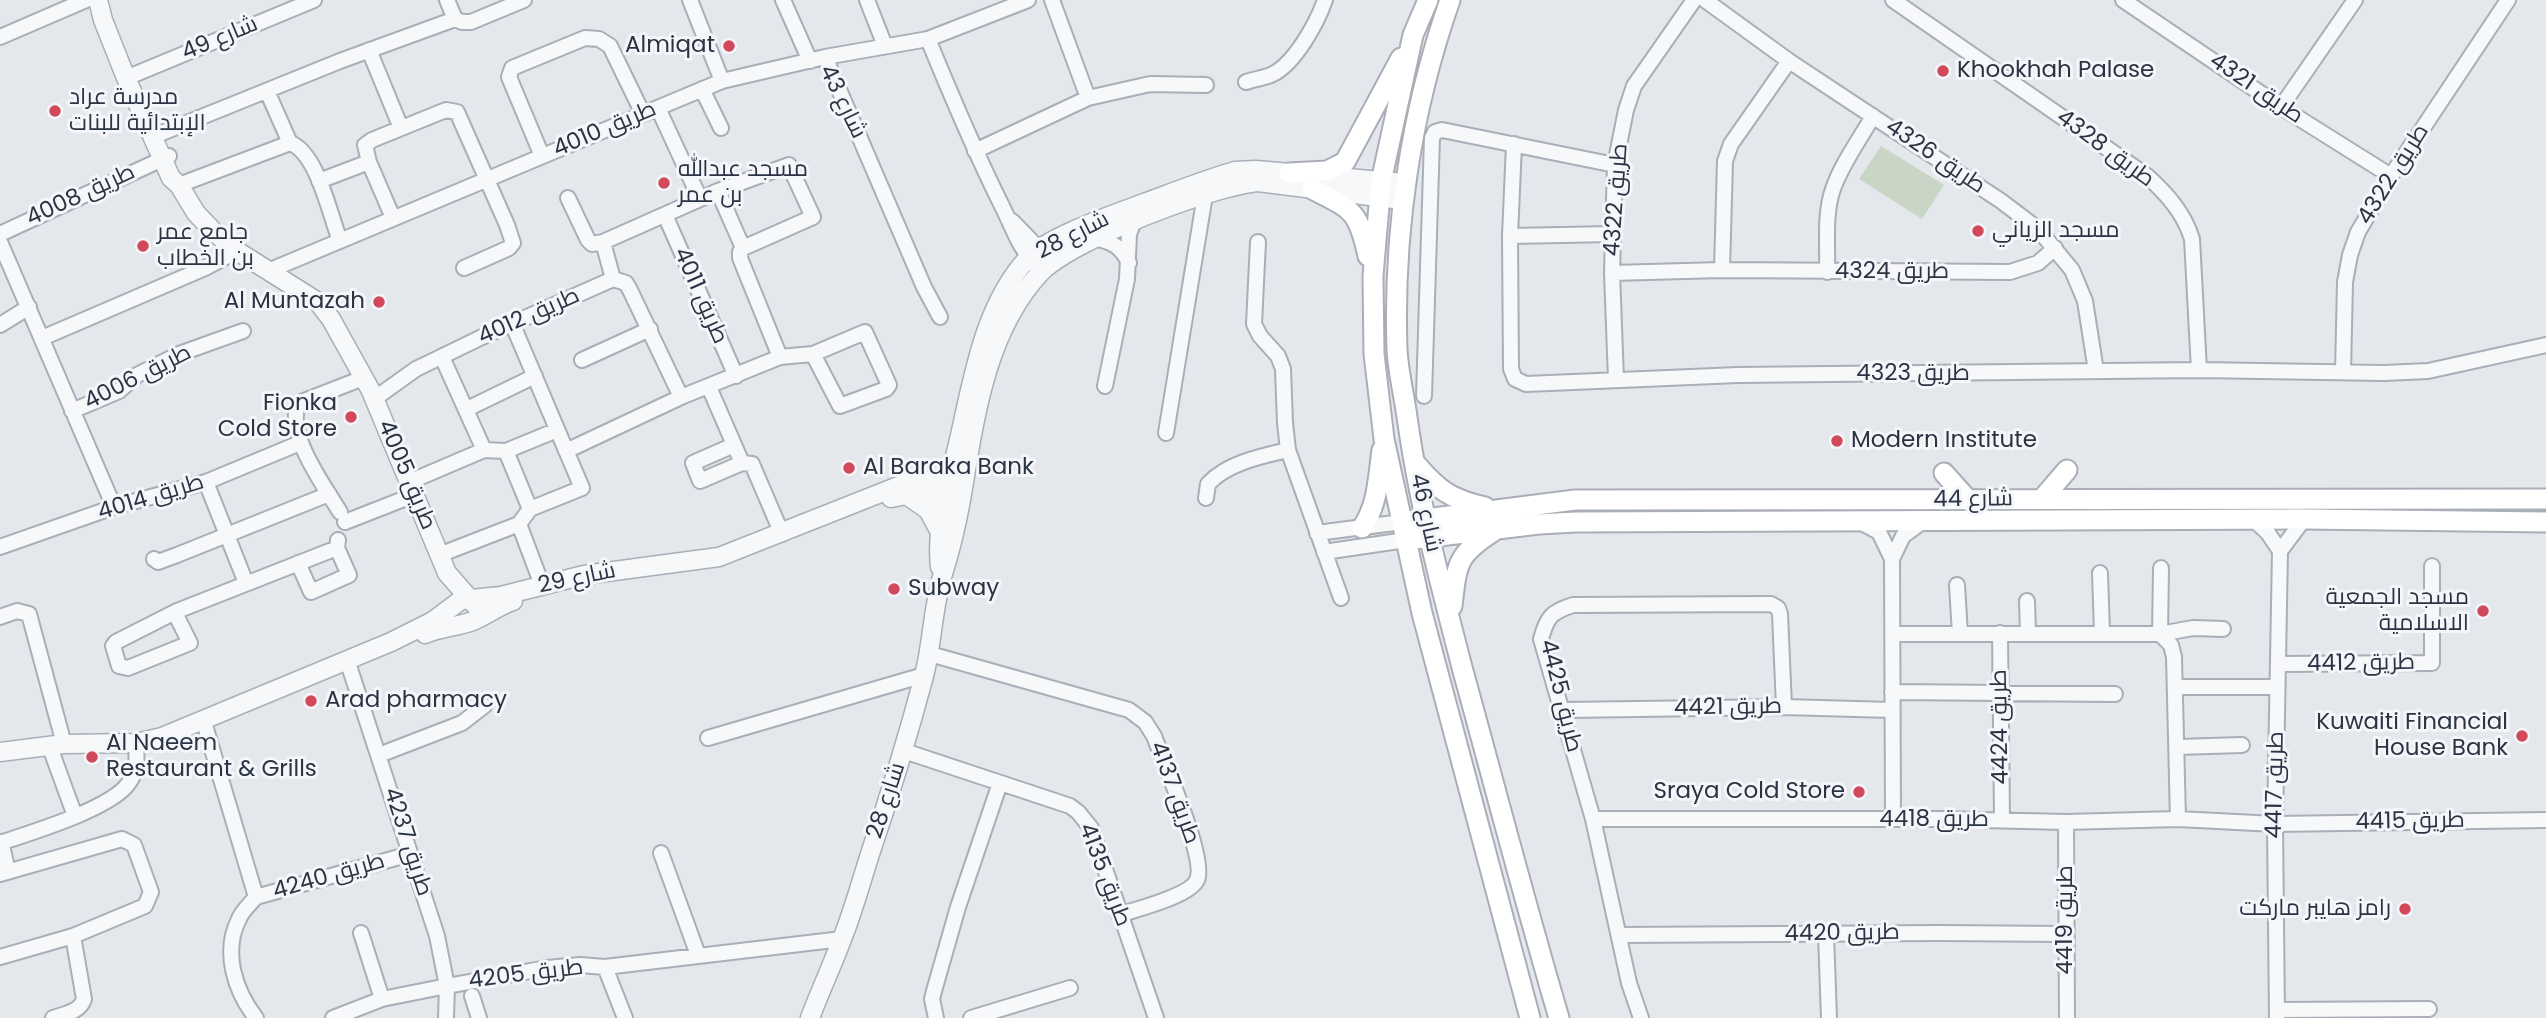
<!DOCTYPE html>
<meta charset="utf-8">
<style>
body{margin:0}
canvas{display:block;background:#e4e7ec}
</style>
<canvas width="2546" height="1018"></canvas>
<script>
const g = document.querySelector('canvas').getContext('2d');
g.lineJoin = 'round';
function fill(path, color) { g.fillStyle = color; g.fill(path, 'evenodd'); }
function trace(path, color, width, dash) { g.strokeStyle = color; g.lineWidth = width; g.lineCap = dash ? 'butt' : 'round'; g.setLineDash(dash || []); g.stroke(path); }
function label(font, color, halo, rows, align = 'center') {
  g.font = font + ' Poppins,Cairo,sans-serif'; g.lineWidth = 6; g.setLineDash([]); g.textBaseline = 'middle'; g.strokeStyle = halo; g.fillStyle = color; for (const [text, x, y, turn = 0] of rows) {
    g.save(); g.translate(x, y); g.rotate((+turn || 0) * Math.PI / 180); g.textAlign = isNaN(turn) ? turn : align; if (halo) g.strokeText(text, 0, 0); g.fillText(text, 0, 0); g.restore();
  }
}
const green = new Path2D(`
 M 1881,146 L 1944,185 L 1922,219 L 1859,179 Z`);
const minor = new Path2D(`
 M 690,0 L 722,81
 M 783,0 L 810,61
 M 867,0 L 885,46
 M 1052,0 L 1088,98
 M 1705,0 L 1789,61 L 2001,201 L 2038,229 L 2072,270 L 2085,301 L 2096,371
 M 1893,0 L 2147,176 C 2167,194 2184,213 2192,239 L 2199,370
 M 2123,0 L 2281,107 L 2391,176
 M 455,19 L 462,22 L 471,22 L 524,0
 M 0,37 L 86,0
 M 928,39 C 951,95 974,150 1001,204 C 1013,228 1018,245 1035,266
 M 369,50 L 401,128
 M 825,57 L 924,287 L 940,317
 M 126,78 L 314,0
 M 1246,82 C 1254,79 1265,78 1273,74 C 1295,63 1317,23 1325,0
 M 702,89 L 721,128
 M 2281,107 L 2355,0
 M 658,108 L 700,199
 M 152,137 L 340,61 L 455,19 L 447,0
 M 290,143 C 317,152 330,215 340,241
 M 1514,144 L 1510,236 L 1511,369 L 1515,379 L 1526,384 L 1738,375 L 2199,370 L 2384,373 L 2428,371 L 2546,345
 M 975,151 L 1088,98 L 1150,84 L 1206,85
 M 542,156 L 509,77 L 512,68 L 585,38 L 599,39 L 610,46 L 643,114
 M 319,181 L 369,162
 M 179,185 L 290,143 L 267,91
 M 568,198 L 588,240 L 592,244 L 603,242 L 613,279
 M 665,215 L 736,376
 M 393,218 L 369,162 L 365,145 L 372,140 L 446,110 L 457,112 L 507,225 L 513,243 L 509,248 L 464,268
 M 1012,221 L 1047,257
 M 0,234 L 169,156
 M 1510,236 L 1613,234
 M 1094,238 C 1112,242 1121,246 1129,263
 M 0,242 L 114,507
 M 603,242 L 718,191
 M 1258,242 L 1254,324 L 1260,336 L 1278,356 L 1283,369 L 1285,423 L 1288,450 L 1341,598
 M 743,248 L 813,217 L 789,165 L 718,191 L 743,248 L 740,252 L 740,258 L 780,357 L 813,354
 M 1722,270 L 1725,161 L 1731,144 L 1789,61
 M 268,271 L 722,81 L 825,57 L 928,39 L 1028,0
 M 1827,272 C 1828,246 1824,214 1833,189 C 1842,163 1860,139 1873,116
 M 1612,273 L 1722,270 L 2010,272 L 2038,263 L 2055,248
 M 613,279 L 626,283 L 630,290 L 681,397
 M 0,325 L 29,307
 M 865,332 L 889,385 L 886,389 L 840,406 L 813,354 Z
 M 42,338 L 205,268 L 237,251
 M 442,357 L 484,450 L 506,451
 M 582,360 L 650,329
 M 2343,372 L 2345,282 L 2350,255 L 2358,232 L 2391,176 L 2508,0
 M 1616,379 L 1612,273 L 1615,165 L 1626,110 L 1634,86 L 1694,0
 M 1105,386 L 1127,279 L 1129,234 L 1134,221
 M 709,387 L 742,463 L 700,481 L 693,463 L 734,445
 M 1424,396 L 1432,138 L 1435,132 L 1442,130 L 1615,165
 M 374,399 L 416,369 L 482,337 L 613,279
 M 467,409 L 535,376
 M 72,411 L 119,391 L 137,375 L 179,354 L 243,331
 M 1166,433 L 1205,195
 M 566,451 L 681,397 L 780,357
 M 742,463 L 752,464 L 782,534
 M 206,482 L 246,583
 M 409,482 L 484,450
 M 1206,498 L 1208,484 C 1227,463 1262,456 1288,450
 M 530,509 L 506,451 L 557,430
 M 340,512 C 325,487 284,432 299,403 L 363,378
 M 2254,520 L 2268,533 L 2280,551
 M 345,522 L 414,495
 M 1860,522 L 1879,532 L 1892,559 L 1893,819
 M 519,524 L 542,585
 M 1317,533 L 1402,522
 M 0,547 L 114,507 L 206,482 L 300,443
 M 1324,552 L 1406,540
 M 439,555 L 519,524 L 530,509 L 582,488 L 512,323
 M 154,559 L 158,562 L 177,555 L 329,494
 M 1892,559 L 1903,536 L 1922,522
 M 298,563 L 311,592 L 349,575 L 337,548 L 338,540
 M 2161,568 L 2160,634 L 2193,628 L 2223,629
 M 2100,573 L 2102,633
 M 1957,585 L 1960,634
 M 2027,601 L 2028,633
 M 177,611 L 177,617 L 190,643 L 128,668 L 119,666 L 113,646 L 116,642 L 177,611 L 337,548
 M 0,617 L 17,611 L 29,614 L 64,744
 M 2000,633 L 2002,820
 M 1893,634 L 2160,634 L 2171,645 L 2174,657 L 2178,819
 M 930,654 L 1129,710 L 1145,722 L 1154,736 C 1163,761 1207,859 1197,880 C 1190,896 1137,909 1119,915
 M 2278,664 L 2432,663 L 2432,566
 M 350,669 L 437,936 L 447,986 L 446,1018
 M 2176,687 L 2277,687
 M 1892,692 L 2115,694
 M 1563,710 L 1784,707 L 1892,710
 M 204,722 L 256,897
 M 708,738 L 924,675
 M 2177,747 L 2242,745
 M 904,751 L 1070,806 L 1078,812 L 1091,828 L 1156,1018
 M 52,753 L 75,816
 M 379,755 L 462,723 L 484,706
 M 1593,819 L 1938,819 L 2066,822 L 2178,819 L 2275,824 L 2546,820
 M 2066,822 L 2067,1018
 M 1,842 L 8,871
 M 0,843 C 30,833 110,809 128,784 C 138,771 137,758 136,743
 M 661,853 L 698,955
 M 0,874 L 122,839 L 134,845 L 151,892 L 145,906 L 73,936 L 0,957
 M 361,933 L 382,999
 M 1826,934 L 1829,1018
 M 1619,935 L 1939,933 L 2066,934
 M 605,967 L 625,1018
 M 472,996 L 479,1018
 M 2277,1010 L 2429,1009
 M 53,1018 C 65,1014 80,1012 84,999 L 73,936
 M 256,1018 C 235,991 222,952 239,919 C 242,911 250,904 256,897 L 410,854
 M 333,1018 L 382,999 L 447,986 L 547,968 L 580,965 L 605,967 L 842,939
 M 936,1018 L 932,999 L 934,991 L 958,907 L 1000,783
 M 971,1018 L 1070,988
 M 1641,1018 L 1629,983 L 1593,819 L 1541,639 C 1547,617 1551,612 1573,605 L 1771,604 L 1778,608 L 1780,614 L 1784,707
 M 2277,1018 L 2275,824 L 2280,551 L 2304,519`);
const tertiary = new Path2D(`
 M 99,4 L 103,20 L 126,78 L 171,178 L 179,185 L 196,213 L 213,231 L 237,251 L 318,302 L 331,319 L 371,391 L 447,573 L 475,605
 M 905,494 L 928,510 L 941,534
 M 891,498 L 917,493 L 951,496 L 958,492 L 963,485
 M 940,567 C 935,525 952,472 961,431 C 974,372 986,303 1028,258 C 1051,235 1113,215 1144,203 C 1174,192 1204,180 1235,171 L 1256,170 L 1405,183
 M 425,634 C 441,627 457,627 473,621 C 487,615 498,606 513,601
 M 0,752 L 64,744 L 136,743 L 162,737 L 391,642 L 433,621 L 461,600 L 501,596 L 584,575 L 719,557 L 911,481 L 935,480 L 949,482 L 956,488 L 961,498
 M 810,1018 C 820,991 832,966 842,939 C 853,912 861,882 870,854 C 890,795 908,736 924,676 C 932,645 933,607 942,577 C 950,552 956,527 961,500 C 974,424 984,333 1040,273 C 1071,240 1212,186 1258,182 L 1402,200`);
const secondary = new Path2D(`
 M 1428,0 L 1413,35 L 1381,182 L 1373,276 L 1374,354 L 1384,439 L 1422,613 L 1530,1018
 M 1450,0 C 1411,111 1393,231 1397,349 C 1398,371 1404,395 1407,417 C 1419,503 1441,587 1463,671 C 1495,787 1525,903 1559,1018
 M 1289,173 L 1327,171 L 1345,162 L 1401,58
 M 1312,189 C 1353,210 1358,210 1368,256
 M 1415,463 C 1438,490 1450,499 1485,507
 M 1944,473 L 1969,501
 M 2043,498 L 2067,470
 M 1402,522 L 1575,500 L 2546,499
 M 1362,528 C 1378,505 1378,478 1382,450
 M 1406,540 L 1539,524 L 1576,522 L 2304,519 L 2546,522
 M 1452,606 C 1457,564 1456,555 1494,531`);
const markers = [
 [729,46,7,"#d1495b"],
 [1943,71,7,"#d1495b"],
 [55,111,7,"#d1495b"],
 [664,183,7,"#d1495b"],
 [1978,231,7,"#d1495b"],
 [143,246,7,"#d1495b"],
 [379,302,7,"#d1495b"],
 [351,417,7,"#d1495b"],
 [1837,441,7,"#d1495b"],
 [849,468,7,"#d1495b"],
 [894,589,7,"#d1495b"],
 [2483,611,7,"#d1495b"],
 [311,701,7,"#d1495b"],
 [2522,736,7,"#d1495b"],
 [92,757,7,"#d1495b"],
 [1859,792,7,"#d1495b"],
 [2405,909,7,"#d1495b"]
];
const streetNames = [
 ["شارع 49",220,39,-23],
 ["طريق 4321",2256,89,34],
 ["شارع 43",842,102,64],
 ["طريق 4010",605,130,-23],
 ["طريق 4328",2105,149,36],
 ["طريق 4326",1935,157,34],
 ["طريق 4322",2394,175,-58],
 ["طريق 4008",81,196,-25],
 ["طريق 4322",1617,200,-86],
 ["شارع 28",1073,236,-27],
 ["طريق 4324",1892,272],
 ["طريق 4011",700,296,66],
 ["طريق 4012",529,317,-24],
 ["طريق 4323",1913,374],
 ["طريق 4006",138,378,-27],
 ["طريق 4005",406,475,67],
 ["طريق 4014",151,498,-17],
 ["شارع 44",1973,500,-1],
 ["شارع 46",1425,513,78],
 ["شارع 29",577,579,-12],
 ["طريق 4412",2361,664,-1],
 ["طريق 4425",1560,696,76],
 ["طريق 4421",1728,708,-1],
 ["طريق 4424",2001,727,-91],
 ["طريق 4417",2276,785,-89],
 ["طريق 4137",1174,793,70],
 ["شارع 28",887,801,-72],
 ["طريق 4418",1934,820],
 ["طريق 4415",2410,822,-1],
 ["طريق 4237",407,842,72],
 ["طريق 4135",1104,875,69],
 ["طريق 4240",329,877,-16],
 ["طريق 4419",2066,920,-90],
 ["طريق 4420",1842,934,-1],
 ["طريق 4205",526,975,-7]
];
const poiNames = [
 ["Almiqat",715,46,"right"],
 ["Khookhah Palase",1957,71],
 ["مدرسة عراد",69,98],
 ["الإبتدائية للبنات",69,124],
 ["مسجد عبدالله",678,170],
 ["بن عمر",678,196],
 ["مسجد الزياني",1992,231],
 ["جامع عمر",157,233],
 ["بن الخطاب",157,259],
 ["Al Muntazah",365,302,"right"],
 ["Fionka",337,404,"right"],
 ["Cold Store",337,430,"right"],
 ["Modern Institute",1851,441],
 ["Al Baraka Bank",863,468],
 ["Subway",908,589],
 ["مسجد الجمعية",2469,598,"right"],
 ["الاسلامية",2469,624,"right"],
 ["Arad pharmacy",325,701],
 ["Kuwaiti Financial",2508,723,"right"],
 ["House Bank",2508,749,"right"],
 ["Al Naeem",106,744],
 ["Restaurant & Grills",106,770],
 ["Sraya Cold Store",1845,792,"right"],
 ["رامز هايبر ماركت",2391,909,"right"]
];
fill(green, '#c9d6c5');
trace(minor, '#a9aeb7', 18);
trace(tertiary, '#a9aeb7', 21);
trace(secondary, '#a9aeb7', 23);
trace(minor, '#f7f8fa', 14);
trace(tertiary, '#f7f8fa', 18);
trace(secondary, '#fff', 19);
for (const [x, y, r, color] of markers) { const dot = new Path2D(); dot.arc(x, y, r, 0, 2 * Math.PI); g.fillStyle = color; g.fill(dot); trace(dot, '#f4f6f9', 2.5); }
label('23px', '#2b3445', '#f4f6f9', streetNames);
label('23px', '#2b3445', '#f4f6f9', poiNames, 'left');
</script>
